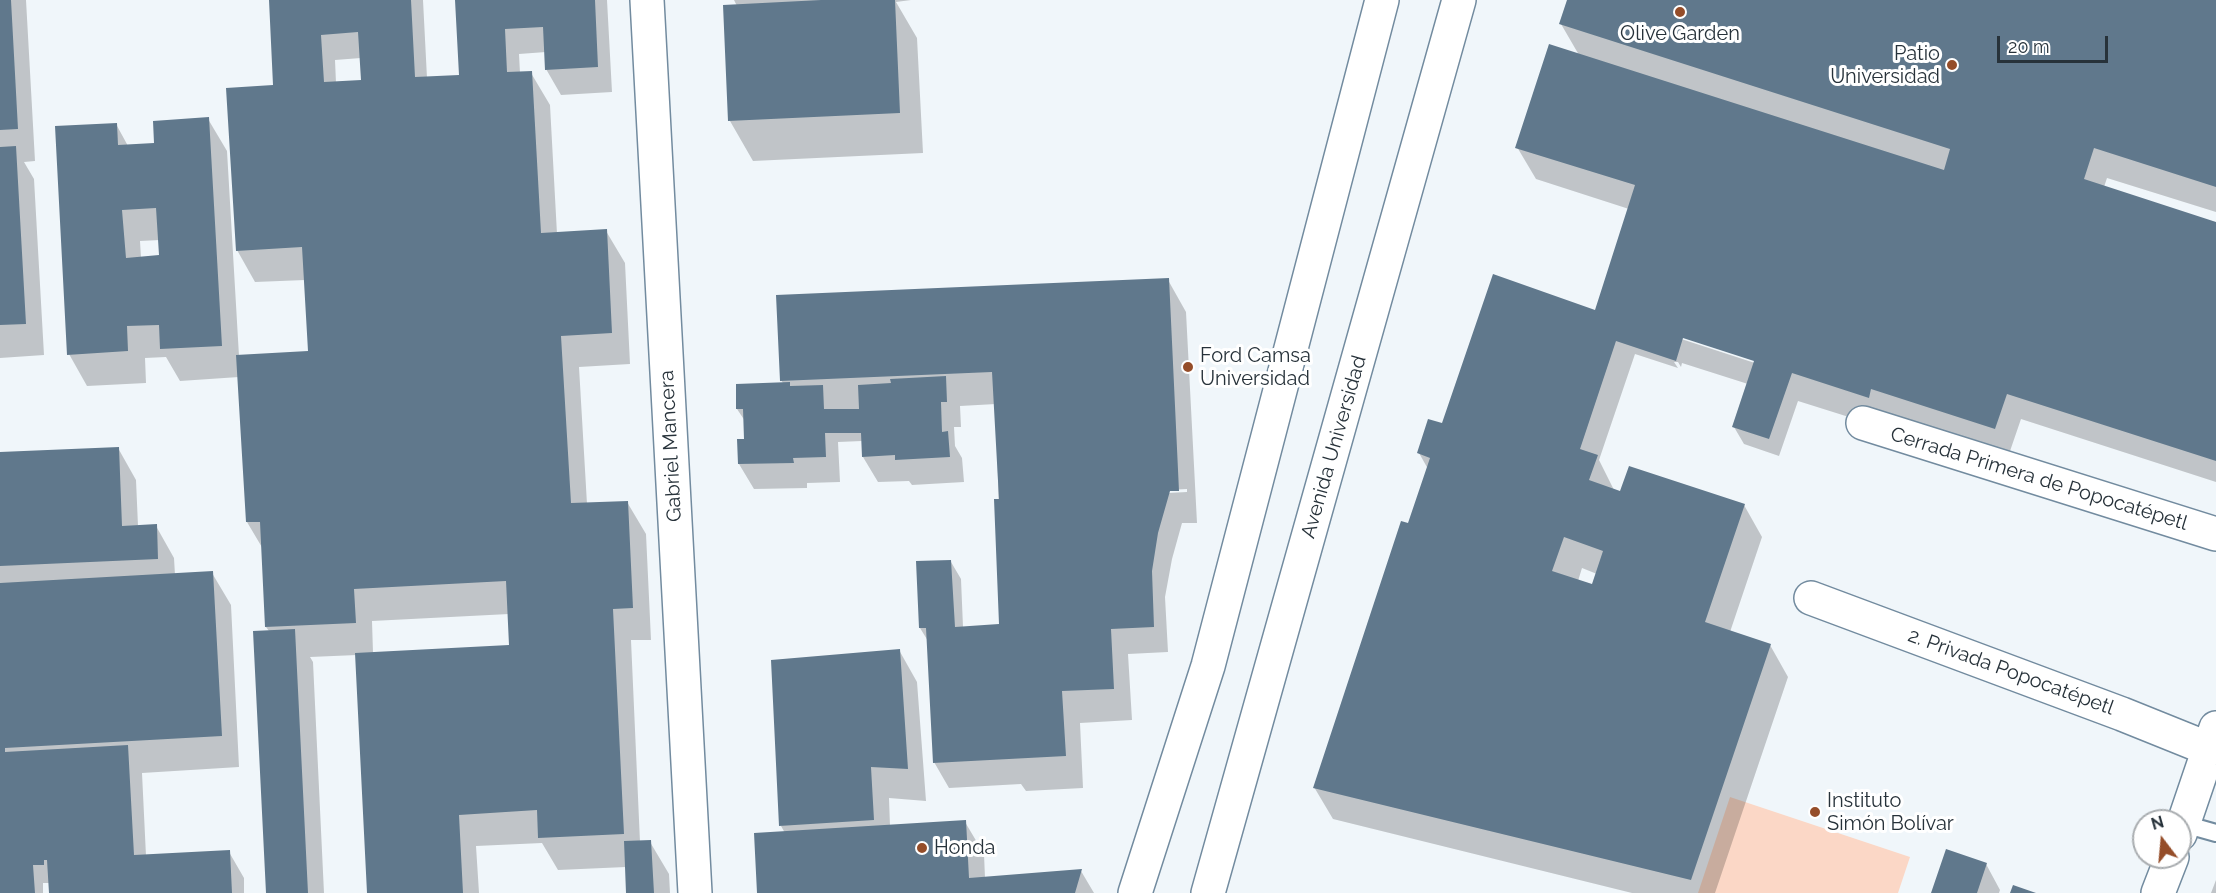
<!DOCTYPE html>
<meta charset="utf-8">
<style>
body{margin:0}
#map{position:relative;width:2216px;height:893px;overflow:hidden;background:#f0f6fa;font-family:Raleway,sans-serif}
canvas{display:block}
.north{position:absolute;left:2132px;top:809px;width:60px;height:60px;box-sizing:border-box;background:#fff;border:2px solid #a9adb0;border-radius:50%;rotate:344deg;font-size:16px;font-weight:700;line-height:24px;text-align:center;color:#27323a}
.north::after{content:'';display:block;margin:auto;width:21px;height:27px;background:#954d29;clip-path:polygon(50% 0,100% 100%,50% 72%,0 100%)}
.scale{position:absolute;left:1997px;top:36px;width:111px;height:27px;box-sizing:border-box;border:3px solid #27323a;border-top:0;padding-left:8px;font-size:18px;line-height:21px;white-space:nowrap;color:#27323a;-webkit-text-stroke:4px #fff;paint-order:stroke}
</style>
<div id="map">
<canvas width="2216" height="893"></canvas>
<div class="north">N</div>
<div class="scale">20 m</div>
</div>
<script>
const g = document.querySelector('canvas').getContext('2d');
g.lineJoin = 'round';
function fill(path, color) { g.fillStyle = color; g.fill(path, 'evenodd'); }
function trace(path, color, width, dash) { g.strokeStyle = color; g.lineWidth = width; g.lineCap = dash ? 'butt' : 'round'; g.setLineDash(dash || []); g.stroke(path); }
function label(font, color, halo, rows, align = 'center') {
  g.font = font + ' Raleway,sans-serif'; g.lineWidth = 6; g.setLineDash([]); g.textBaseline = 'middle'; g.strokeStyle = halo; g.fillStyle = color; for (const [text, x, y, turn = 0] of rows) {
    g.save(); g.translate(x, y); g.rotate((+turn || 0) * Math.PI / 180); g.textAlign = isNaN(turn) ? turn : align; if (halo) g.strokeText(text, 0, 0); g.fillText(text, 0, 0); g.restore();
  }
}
const green = new Path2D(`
 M 1730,797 L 1910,857 L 1898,893 L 1698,893 Z`);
const shadow = new Path2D(`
 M 0,0 L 26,0 L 35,161 L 24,162 L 34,179 L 44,355 L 0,358 Z
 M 270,0 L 423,0 L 427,78 L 461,76 L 456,0 L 607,0 L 612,92 L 561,95 L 546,69 L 546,52 L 519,54 L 520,73 L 531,73 L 550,105 L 557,234 L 606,231 L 625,263 L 630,364 L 579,367 L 587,504 L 627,502 L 646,534 L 651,640 L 631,640 L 640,842 L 650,842 L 669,874 L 670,893 L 628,893 L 626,867 L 558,870 L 542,843 L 476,846 L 479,893 L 368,893 L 357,655 L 310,657 L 313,662 L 324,893 L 267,893 L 269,631 L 266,627 L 263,549 L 247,522 L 239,377 L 180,381 L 166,357 L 145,358 L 146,383 L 87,386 L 69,354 L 116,124 L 128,146 L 155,144 L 208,119 L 227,151 L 239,356 L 309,352 L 305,280 L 255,282 L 237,250 L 276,87 ZM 361,58 L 363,82 L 336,83 L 335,60 ZM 160,240 L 161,256 L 141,258 L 140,241 ZM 509,614 L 510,646 L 373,653 L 372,621 Z
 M 734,0 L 911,0 L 896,2 L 917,38 L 923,153 L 753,161 L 730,121 L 737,6 Z
 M 1569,0 L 2216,0 L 2216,212 L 2107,178 L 2104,187 L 2216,223 L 2216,482 L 2021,419 L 2009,454 L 1887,429 L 1798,401 L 1779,456 L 1744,444 L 1734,427 L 1748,384 L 1682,363 L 1681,367 L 1678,362 L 1674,362 L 1678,368 L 1635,354 L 1599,460 L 1614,490 L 1621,492 L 1744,505 L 1762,537 L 1730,632 L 1770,645 L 1788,677 L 1715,893 L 1632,893 L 1333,819 L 1314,787 L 1428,469 L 1419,453 L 1443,425 L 1596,311 L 1629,209 L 1536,179 L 1517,147 L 1579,55 L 1561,24 ZM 1620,316 L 1762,362 L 1761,365 L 1620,319 ZM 1582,568 L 1597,574 L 1593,586 L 1578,581 Z
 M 1168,280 L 1186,312 L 1197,523 L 1182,523 L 1172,559 L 1165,597 L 1168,652 L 1128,654 L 1132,720 L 1080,723 L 1083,788 L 1026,791 L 1021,784 L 949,788 L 934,762 L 928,641 L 920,628 L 951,562 L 961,579 L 963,627 L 1002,632 L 996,404 L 960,406 L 961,427 L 954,427 L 955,446 L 962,458 L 964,482 L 912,485 L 909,481 L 878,482 L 863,457 L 862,441 L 838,442 L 840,482 L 807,483 L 807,488 L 754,489 L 739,464 L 745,440 L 745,421 L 737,409 L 783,383 L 781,380 ZM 1187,489 L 1187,492 L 1168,493 L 1168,490 Z
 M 118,448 L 136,480 L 138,526 L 156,526 L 174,558 L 175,575 L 212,573 L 231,605 L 239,767 L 142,773 L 146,856 L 229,852 L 244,878 L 244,893 L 50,893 L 49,883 L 43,883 L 43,893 L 0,893 L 0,453 Z
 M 899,650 L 917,682 L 926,801 L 889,798 L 890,826 L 965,822 L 984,854 L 985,878 L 1081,871 L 1094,893 L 759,893 L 785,833 L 781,826 Z
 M 1986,864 L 2000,890 L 1999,893 L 1933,893 Z
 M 2216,880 L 2216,893 L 2211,893 Z`);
const building = new Path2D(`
 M 0,0 L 11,0 L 18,129 L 0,130 Z
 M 269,0 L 411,0 L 415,77 L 459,75 L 455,0 L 595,0 L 598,67 L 545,70 L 543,27 L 505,29 L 507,72 L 532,71 L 541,233 L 607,229 L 612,333 L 561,336 L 571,503 L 628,501 L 633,608 L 613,609 L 624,834 L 538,838 L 537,810 L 459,815 L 463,893 L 367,893 L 355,653 L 509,645 L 506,581 L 354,589 L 356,623 L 265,627 L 260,522 L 246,522 L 236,355 L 308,351 L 302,247 L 236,251 L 226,88 L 273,85 ZM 358,32 L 361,80 L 324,82 L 321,35 Z
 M 821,0 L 895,0 L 900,113 L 728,121 L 723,5 Z
 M 1567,0 L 2216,0 L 2216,187 L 2094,148 L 2084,179 L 2216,222 L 2216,461 L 2007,394 L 1995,429 L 1871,389 L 1869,398 L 1792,373 L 1769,439 L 1732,427 L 1754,361 L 1683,338 L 1676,361 L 1616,341 L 1580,449 L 1598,455 L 1589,480 L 1620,491 L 1629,466 L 1745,504 L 1705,622 L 1771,644 L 1691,880 L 1313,788 L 1401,521 L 1408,523 L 1430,458 L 1417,453 L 1428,419 L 1442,423 L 1493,274 L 1595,310 L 1635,185 L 1515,148 L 1549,44 L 1944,170 L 1950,149 L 1559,24 ZM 1564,537 L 1603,551 L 1592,584 L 1552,571 Z
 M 209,117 L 222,346 L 160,349 L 159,325 L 127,326 L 128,351 L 67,355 L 55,126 L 117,123 L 118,145 L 154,143 L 153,121 ZM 156,208 L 159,255 L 126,258 L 122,210 Z
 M 16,146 L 26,324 L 0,325 L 0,147 Z
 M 1169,278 L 1179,491 L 1170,491 L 1158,533 L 1152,571 L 1154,627 L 1111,629 L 1114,689 L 1062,691 L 1066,756 L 933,763 L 926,628 L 919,628 L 916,561 L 951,560 L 955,627 L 999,624 L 994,499 L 999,499 L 992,372 L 780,381 L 776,295 Z
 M 946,376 L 947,402 L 941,402 L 942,432 L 948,431 L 950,457 L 895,460 L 895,455 L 862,457 L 861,433 L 825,433 L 826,457 L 793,458 L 794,463 L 738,464 L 737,439 L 744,439 L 743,409 L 736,409 L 736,384 L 790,382 L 790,386 L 823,385 L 824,409 L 859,409 L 858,385 L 891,383 L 890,379 Z
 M 119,447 L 122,526 L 157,524 L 158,559 L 0,566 L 0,452 Z
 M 213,571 L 222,736 L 5,748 L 5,752 L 128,745 L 134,855 L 230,850 L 232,893 L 49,893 L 47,860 L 44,860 L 44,865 L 33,865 L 35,893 L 0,893 L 0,583 Z
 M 295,629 L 308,893 L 266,893 L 253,631 Z
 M 900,649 L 908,769 L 871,767 L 874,820 L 779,826 L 771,660 Z
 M 966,820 L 969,878 L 1082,869 L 1075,893 L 757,893 L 754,833 Z
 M 651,840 L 654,893 L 626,893 L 624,841 Z
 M 1946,849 L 1987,863 L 1977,893 L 1931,893 Z
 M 2013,885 L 2036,893 L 2010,893 Z`);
const service = new Path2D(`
 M 2184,824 L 2216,833`);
const minor = new Path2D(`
 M 1863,423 L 2216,534
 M 1811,598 L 2122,714 L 2209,749
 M 2180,834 L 2216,728
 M 2158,893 L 2172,857`);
const secondary = new Path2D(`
 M 1135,893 L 1208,666 L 1382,0
 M 1208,893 L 1459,0`);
const primary = new Path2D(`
 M 647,0 L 695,893`);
const markers = [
 [1680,12,6,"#954d29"],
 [1952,65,6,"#954d29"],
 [1188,367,6,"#954d29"],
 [1815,812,6,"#954d29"],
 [922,848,6,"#954d29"]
];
const poiNames = [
 ["Olive Garden",1680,34,"center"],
 ["Patio",1940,54,"right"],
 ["Universidad",1940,77,"right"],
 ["Ford Camsa",1200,356],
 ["Universidad",1200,379],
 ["Instituto",1827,801],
 ["Simón Bolívar",1827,824],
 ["Honda",934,848]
];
const streetNames = [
 ["Gabriel Mancera",671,446,-93],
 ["Avenida Universidad",1334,447,-74],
 ["Cerrada Primera de Popocatépetl",2039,479,17],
 ["2. Privada Popocatépetl",2011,672,20]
];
fill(green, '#fbd7c6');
fill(shadow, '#0003');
fill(building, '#60788c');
trace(service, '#728b9f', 20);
trace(minor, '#728b9f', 36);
trace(secondary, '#728b9f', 36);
trace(primary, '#728b9f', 36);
trace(service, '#fff', 16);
trace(minor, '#fff', 33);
trace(secondary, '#fff', 33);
trace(primary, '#fff', 33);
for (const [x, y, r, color] of markers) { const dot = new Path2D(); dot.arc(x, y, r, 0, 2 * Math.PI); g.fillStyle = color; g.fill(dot); trace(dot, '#fff', 2); }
label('20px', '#27323a', '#fff', poiNames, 'left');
label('20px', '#27323a', '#fff', streetNames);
</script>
